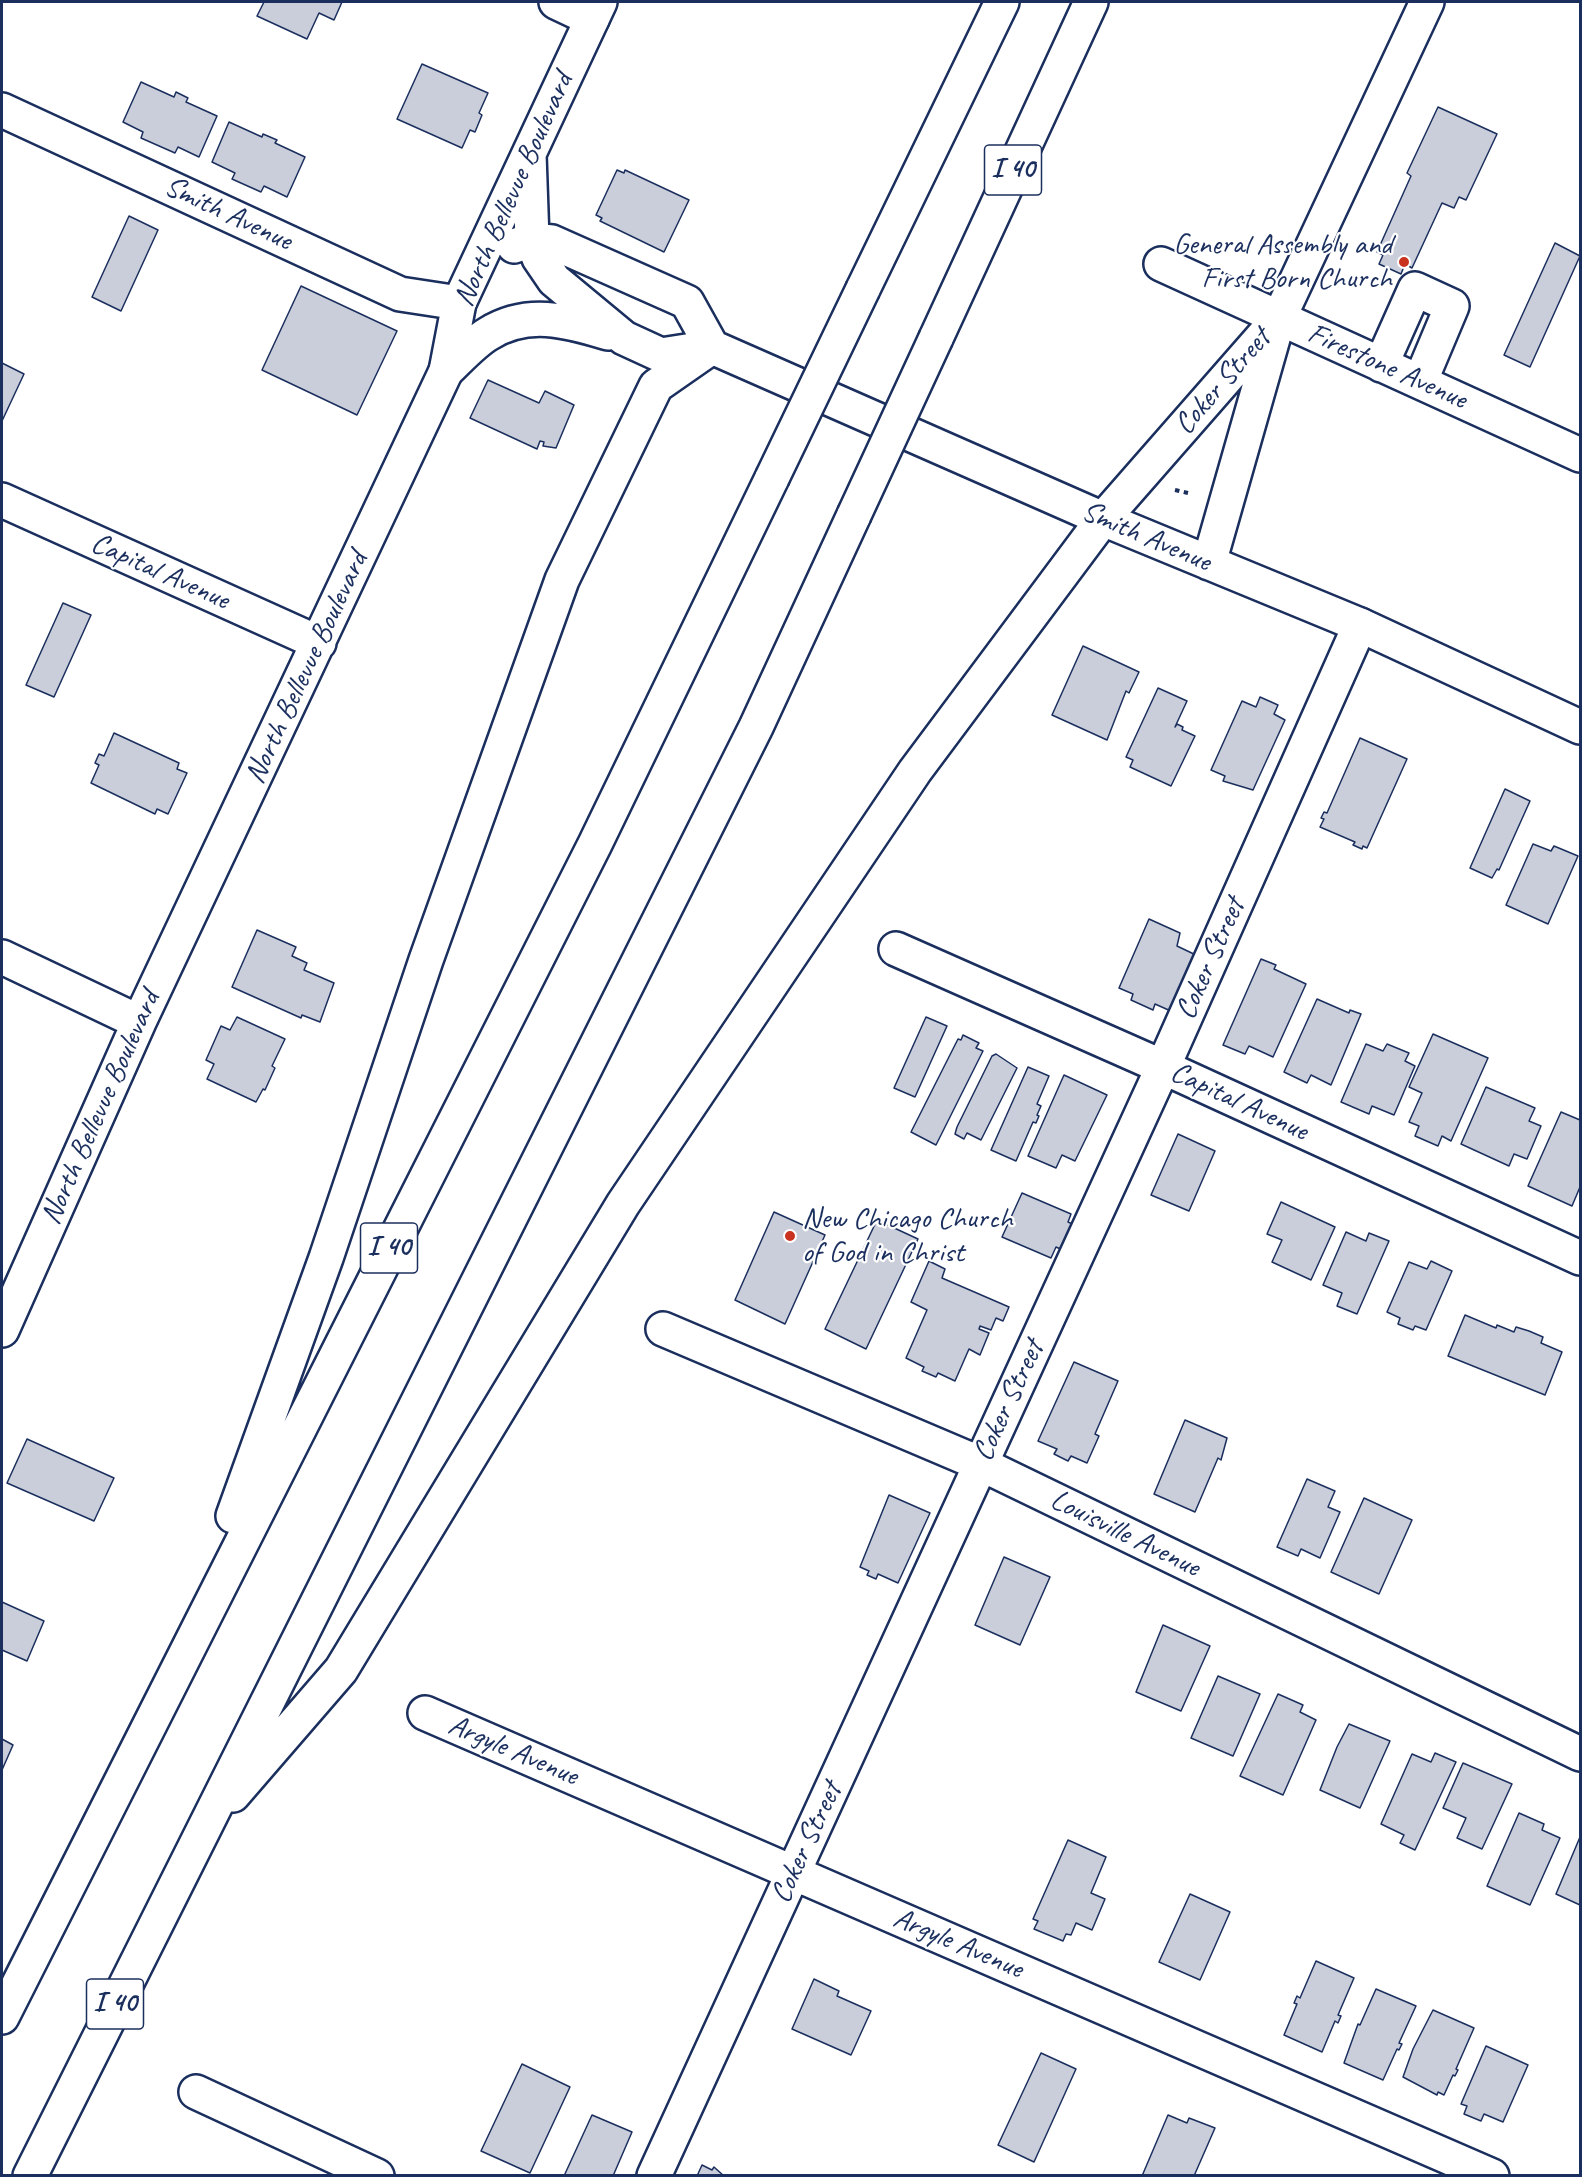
<!DOCTYPE html>
<style>
body{margin:0}
#map{position:relative;width:1582px;height:2177px;overflow:hidden;background:#fff;font-family:Caveat,sans-serif}
canvas{display:block}
.frame{position:absolute;inset:0;border:3px solid #1b2f5e;pointer-events:none}
</style>
<div id="map">
<canvas width="1582" height="2177"></canvas>
<div class="frame"></div>
</div>
<script>
const g = document.querySelector('canvas').getContext('2d');
g.lineJoin = 'round';
function fill(path, color) { g.fillStyle = color; g.fill(path, 'evenodd'); }
function trace(path, color, width, dash) { g.strokeStyle = color; g.lineWidth = width; g.lineCap = dash ? 'butt' : 'round'; g.setLineDash(dash || []); g.stroke(path); }
function label(font, color, halo, rows, align = 'center') {
  g.font = font + ' Caveat,sans-serif'; g.lineWidth = 4.5; g.setLineDash([]); g.textBaseline = 'middle'; g.strokeStyle = halo; g.fillStyle = color; for (const [text, x, y, turn = 0] of rows) {
    g.save(); g.translate(x, y); g.rotate((+turn || 0) * Math.PI / 180); g.textAlign = isNaN(turn) ? turn : align; if (halo) g.strokeText(text, 0, 0); g.fillText(text, 0, 0); g.restore();
  }
}
const building = new Path2D(`
 M 264,2 L 342,2 L 334,20 L 319,13 L 307,39 L 257,16 Z
 M 422,64 L 488,93 L 479,113 L 482,115 L 475,132 L 470,130 L 462,148 L 397,119 Z
 M 141,82 L 174,97 L 176,92 L 188,98 L 186,102 L 217,116 L 199,157 L 178,147 L 175,153 L 141,138 L 143,132 L 123,122 Z
 M 1438,107 L 1497,134 L 1466,200 L 1459,197 L 1454,208 L 1442,203 L 1412,268 L 1405,264 L 1401,274 L 1379,264 L 1383,255 L 1377,252 L 1411,176 L 1407,173 Z
 M 229,122 L 262,137 L 263,134 L 277,140 L 275,143 L 305,157 L 287,197 L 264,186 L 261,192 L 232,179 L 235,173 L 212,162 Z
 M 617,170 L 624,173 L 625,170 L 689,200 L 664,252 L 600,221 L 602,218 L 596,215 Z
 M 129,216 L 158,230 L 121,311 L 92,297 Z
 M 1555,243 L 1580,256 L 1530,367 L 1504,355 Z
 M 301,286 L 397,331 L 357,415 L 262,370 Z
 M 2,363 L 24,374 L 2,421 Z
 M 488,380 L 539,403 L 545,391 L 574,405 L 556,448 L 543,446 L 544,442 L 540,441 L 537,449 L 470,418 Z
 M 63,603 L 91,615 L 54,697 L 26,685 Z
 M 1083,646 L 1139,672 L 1129,693 L 1126,691 L 1107,740 L 1052,715 Z
 M 1158,688 L 1187,701 L 1175,727 L 1177,724 L 1183,727 L 1182,730 L 1195,736 L 1171,786 L 1130,767 L 1133,760 L 1126,757 Z
 M 1260,697 L 1278,705 L 1274,714 L 1285,720 L 1253,790 L 1223,781 L 1225,776 L 1211,770 L 1242,701 L 1256,707 Z
 M 114,733 L 179,763 L 177,769 L 187,773 L 168,814 L 157,809 L 155,814 L 91,783 L 99,765 L 95,763 L 99,754 L 104,756 Z
 M 1360,738 L 1407,759 L 1367,848 L 1363,846 L 1362,849 L 1353,845 L 1355,842 L 1320,827 L 1324,819 L 1321,818 L 1324,812 L 1327,813 Z
 M 1505,789 L 1530,801 L 1499,870 L 1497,869 L 1492,878 L 1470,868 Z
 M 1533,844 L 1551,851 L 1554,846 L 1578,856 L 1548,924 L 1506,905 Z
 M 1149,919 L 1180,933 L 1177,946 L 1198,956 L 1173,1012 L 1155,1004 L 1153,1010 L 1131,1000 L 1133,994 L 1119,988 Z
 M 257,930 L 296,947 L 292,956 L 307,963 L 304,970 L 334,983 L 320,1022 L 302,1015 L 301,1018 L 232,987 Z
 M 1261,959 L 1276,965 L 1274,969 L 1306,984 L 1273,1057 L 1249,1046 L 1245,1054 L 1223,1045 Z
 M 1317,999 L 1349,1013 L 1350,1010 L 1361,1014 L 1331,1085 L 1311,1075 L 1307,1083 L 1284,1072 Z
 M 237,1017 L 285,1039 L 272,1066 L 275,1068 L 265,1090 L 263,1089 L 256,1102 L 207,1079 L 214,1064 L 206,1060 L 221,1026 L 230,1030 Z
 M 926,1017 L 947,1026 L 915,1097 L 894,1088 Z
 M 1433,1034 L 1488,1058 L 1451,1141 L 1442,1136 L 1438,1146 L 1415,1136 L 1419,1126 L 1409,1122 L 1422,1093 L 1409,1087 Z
 M 963,1035 L 979,1043 L 976,1048 L 983,1051 L 936,1145 L 911,1132 L 958,1039 L 961,1040 Z
 M 1366,1044 L 1383,1051 L 1387,1044 L 1409,1053 L 1405,1061 L 1415,1066 L 1394,1115 L 1372,1106 L 1369,1114 L 1341,1102 Z
 M 996,1054 L 1017,1068 L 981,1140 L 967,1133 L 964,1139 L 955,1134 L 957,1127 L 992,1056 Z
 M 1028,1067 L 1049,1076 L 1037,1104 L 1041,1106 L 1037,1115 L 1039,1116 L 1036,1123 L 1033,1122 L 1016,1161 L 991,1150 Z
 M 1064,1075 L 1107,1095 L 1075,1161 L 1062,1155 L 1056,1168 L 1028,1156 Z
 M 1486,1087 L 1535,1108 L 1529,1121 L 1541,1126 L 1527,1159 L 1514,1154 L 1509,1166 L 1461,1144 Z
 M 1561,1112 L 1580,1120 L 1580,1187 L 1572,1206 L 1528,1186 Z
 M 1178,1134 L 1215,1151 L 1189,1211 L 1151,1195 Z
 M 1022,1193 L 1071,1214 L 1068,1222 L 1077,1226 L 1065,1251 L 1056,1247 L 1051,1258 L 1002,1237 Z
 M 1281,1202 L 1335,1227 L 1311,1280 L 1272,1262 L 1282,1240 L 1267,1234 Z
 M 774,1212 L 825,1235 L 785,1324 L 735,1300 Z
 M 877,1220 L 918,1239 L 866,1349 L 825,1329 Z
 M 1346,1232 L 1366,1241 L 1369,1233 L 1389,1241 L 1357,1314 L 1337,1306 L 1342,1293 L 1323,1285 Z
 M 929,1261 L 945,1269 L 942,1278 L 1009,1307 L 1003,1321 L 996,1318 L 991,1330 L 980,1326 L 979,1329 L 989,1333 L 980,1355 L 969,1349 L 955,1381 L 938,1373 L 936,1377 L 922,1371 L 924,1367 L 906,1358 L 927,1310 L 911,1302 Z
 M 1431,1261 L 1452,1271 L 1426,1330 L 1415,1326 L 1413,1330 L 1398,1324 L 1400,1318 L 1387,1312 L 1409,1262 L 1427,1269 Z
 M 1465,1315 L 1496,1328 L 1497,1325 L 1514,1332 L 1516,1327 L 1529,1331 L 1543,1337 L 1541,1343 L 1562,1352 L 1545,1395 L 1448,1356 Z
 M 1074,1362 L 1118,1381 L 1095,1434 L 1099,1436 L 1087,1463 L 1071,1456 L 1068,1461 L 1054,1454 L 1057,1449 L 1038,1441 Z
 M 1185,1420 L 1227,1438 L 1221,1460 L 1218,1458 L 1195,1512 L 1154,1494 Z
 M 27,1439 L 114,1478 L 94,1521 L 7,1483 Z
 M 1307,1479 L 1335,1491 L 1328,1507 L 1340,1512 L 1320,1558 L 1301,1549 L 1298,1556 L 1277,1547 Z
 M 889,1495 L 930,1513 L 898,1583 L 878,1574 L 876,1579 L 867,1575 L 869,1571 L 860,1567 Z
 M 1364,1498 L 1412,1520 L 1379,1594 L 1331,1572 Z
 M 1004,1557 L 1050,1577 L 1020,1645 L 975,1625 Z
 M 2,1602 L 44,1621 L 27,1661 L 2,1650 Z
 M 1163,1625 L 1210,1646 L 1181,1711 L 1136,1692 Z
 M 1218,1676 L 1260,1694 L 1233,1756 L 1191,1738 Z
 M 1278,1694 L 1303,1705 L 1300,1712 L 1316,1720 L 1283,1795 L 1240,1776 Z
 M 1349,1724 L 1390,1741 L 1360,1808 L 1320,1790 L 1337,1747 Z
 M 2,1739 L 13,1745 L 2,1770 Z
 M 1435,1753 L 1456,1762 L 1415,1850 L 1400,1843 L 1404,1835 L 1381,1824 L 1412,1754 L 1431,1762 Z
 M 1463,1763 L 1512,1784 L 1482,1849 L 1457,1838 L 1466,1818 L 1443,1808 Z
 M 1519,1813 L 1544,1824 L 1542,1830 L 1560,1838 L 1530,1905 L 1487,1886 Z
 M 1580,1837 L 1580,1905 L 1556,1894 Z
 M 1068,1840 L 1106,1857 L 1091,1893 L 1105,1899 L 1092,1930 L 1076,1923 L 1071,1935 L 1066,1934 L 1063,1941 L 1034,1929 L 1038,1921 L 1033,1919 Z
 M 1190,1894 L 1230,1912 L 1200,1980 L 1159,1962 Z
 M 1316,1961 L 1354,1978 L 1338,2015 L 1341,2016 L 1338,2023 L 1335,2021 L 1322,2052 L 1284,2035 L 1297,2004 L 1294,2003 L 1297,1996 L 1300,1998 Z
 M 814,1979 L 839,1991 L 837,1996 L 871,2011 L 851,2055 L 792,2029 Z
 M 1376,1989 L 1416,2006 L 1399,2043 L 1402,2044 L 1399,2050 L 1397,2049 L 1383,2080 L 1344,2063 L 1358,2024 L 1360,2025 Z
 M 1433,2010 L 1474,2028 L 1456,2069 L 1458,2070 L 1455,2076 L 1453,2075 L 1444,2095 L 1438,2092 L 1437,2095 L 1403,2077 L 1413,2049 Z
 M 1486,2046 L 1528,2065 L 1503,2122 L 1484,2114 L 1481,2121 L 1464,2114 L 1467,2106 L 1461,2104 Z
 M 1041,2053 L 1076,2069 L 1034,2162 L 998,2145 Z
 M 522,2064 L 570,2087 L 530,2173 L 481,2151 Z
 M 592,2115 L 632,2132 L 613,2176 L 564,2176 Z
 M 1168,2115 L 1187,2123 L 1189,2118 L 1215,2128 L 1194,2176 L 1142,2176 Z
 M 702,2165 L 712,2170 L 714,2167 L 724,2176 L 697,2176 Z`);
const path = new Path2D(`
 M 1175,490 L 1188,493`);
const minor = new Path2D(`
 M 556,2 L 592,19
 M 2,110 L 400,294 L 459,303
 M 1161,264 L 1580,455
 M 1381,365 L 1415,289 L 1452,306 L 1420,382
 M 2,500 L 319,643
 M 896,949 L 1163,1067 L 1580,1258
 M 2,957 L 139,1022
 M 663,1329 L 981,1464 L 1580,1754
 M 2,1330 L 139,1022 L 446,371
 M 425,1713 L 1492,2176
 M 196,2092 L 377,2176
 M 654,2176 L 1163,1067 L 1360,625`);
const major = new Path2D(`
 M 529,154 L 532,240 L 539,258 L 554,280 L 624,338 L 661,355 L 712,347 L 1103,519 L 1360,625 L 1580,727
 M 514,246 L 532,240 L 552,242 L 687,302 L 712,347
 M 446,371 L 459,303 L 600,2
 M 446,371 C 459,359 473,343 488,334 C 528,309 567,321 608,333
 M 1103,519 L 1279,318 L 1427,2
 M 1209,563 L 1276,328`);
const highway = new Path2D(`
 M 863,289 L 1002,2
 M 936,338 L 1091,2
 M 233,1516 L 326,1258 L 426,960 L 562,580 L 656,386 L 712,347
 M 233,1795 L 341,1670 L 623,1204 L 915,771 L 1103,519
 M 2,2017 L 595,844 L 772,478
 M 30,2176 L 756,727 L 854,515`);
const highwayBridge = new Path2D(`
 M 772,478 L 863,289
 M 854,515 L 936,338`);
const markers = [
 [1404,262,6,"#c8321e"],
 [790,1236,6,"#c8321e"]
];
const shields = [
 [1013,170,57],
 [389,1248,57],
 [115,2004,57]
];
const shieldNames = [
 ["I 40",1013,170],
 ["I 40",389,1248],
 ["I 40",115,2004]
];
const streetNames = [
 ["North Bellevue Boulevard",514,190,-66],
 ["Smith Avenue",228,214,25],
 ["Firestone Avenue",1387,367,24],
 ["Coker Street",1223,382,-49],
 ["Smith Avenue",1146,537,23],
 ["Capital Avenue",160,572,24],
 ["North Bellevue Boulevard",307,668,-65],
 ["Coker Street",1211,959,-66],
 ["Capital Avenue",1239,1102,25],
 ["North Bellevue Boulevard",101,1108,-66],
 ["Coker Street",1009,1401,-65],
 ["Louisville Avenue",1125,1534,26],
 ["Argyle Avenue",513,1751,23],
 ["Coker Street",807,1843,-65],
 ["Argyle Avenue",958,1944,23]
];
const poiNames = [
 ["General Assembly and",1392,245],
 ["First Born Church",1392,279],
 ["New Chicago Church",802,1219,"left"],
 ["of God in Christ",802,1253,"left"]
];
fill(building, '#caceda');
trace(building, '#1b2f5e', 1.5);
trace(minor, '#1b2f5e', 38);
trace(major, '#1b2f5e', 38);
trace(highway, '#1b2f5e', 38);
trace(path, '#1b2f5e', 4, [4.5, 4.5]);
trace(minor, '#fff', 33);
trace(major, '#fff', 33);
trace(highway, '#fff', 33);
trace(highwayBridge, '#1b2f5e', 38, []);
trace(highwayBridge, '#fff', 33);
for (const [x, y, r, color] of markers) { const dot = new Path2D(); dot.arc(x, y, r, 0, 2 * Math.PI); g.fillStyle = color; g.fill(dot); trace(dot, '#fff', 2); }
for (const [x, y, w] of shields) { const box = new Path2D(); box.roundRect(x - w / 2, y - 25, w, 50, 4.5); g.fillStyle = '#fff'; g.fill(box); trace(box, '#1b2f5e', 1.5); }
label('bold 28px', '#1b2f5e', null, shieldNames);
label('30px', '#1b2f5e', '#fff', streetNames);
label('30px', '#1b2f5e', '#fff', poiNames, 'right');
</script>
